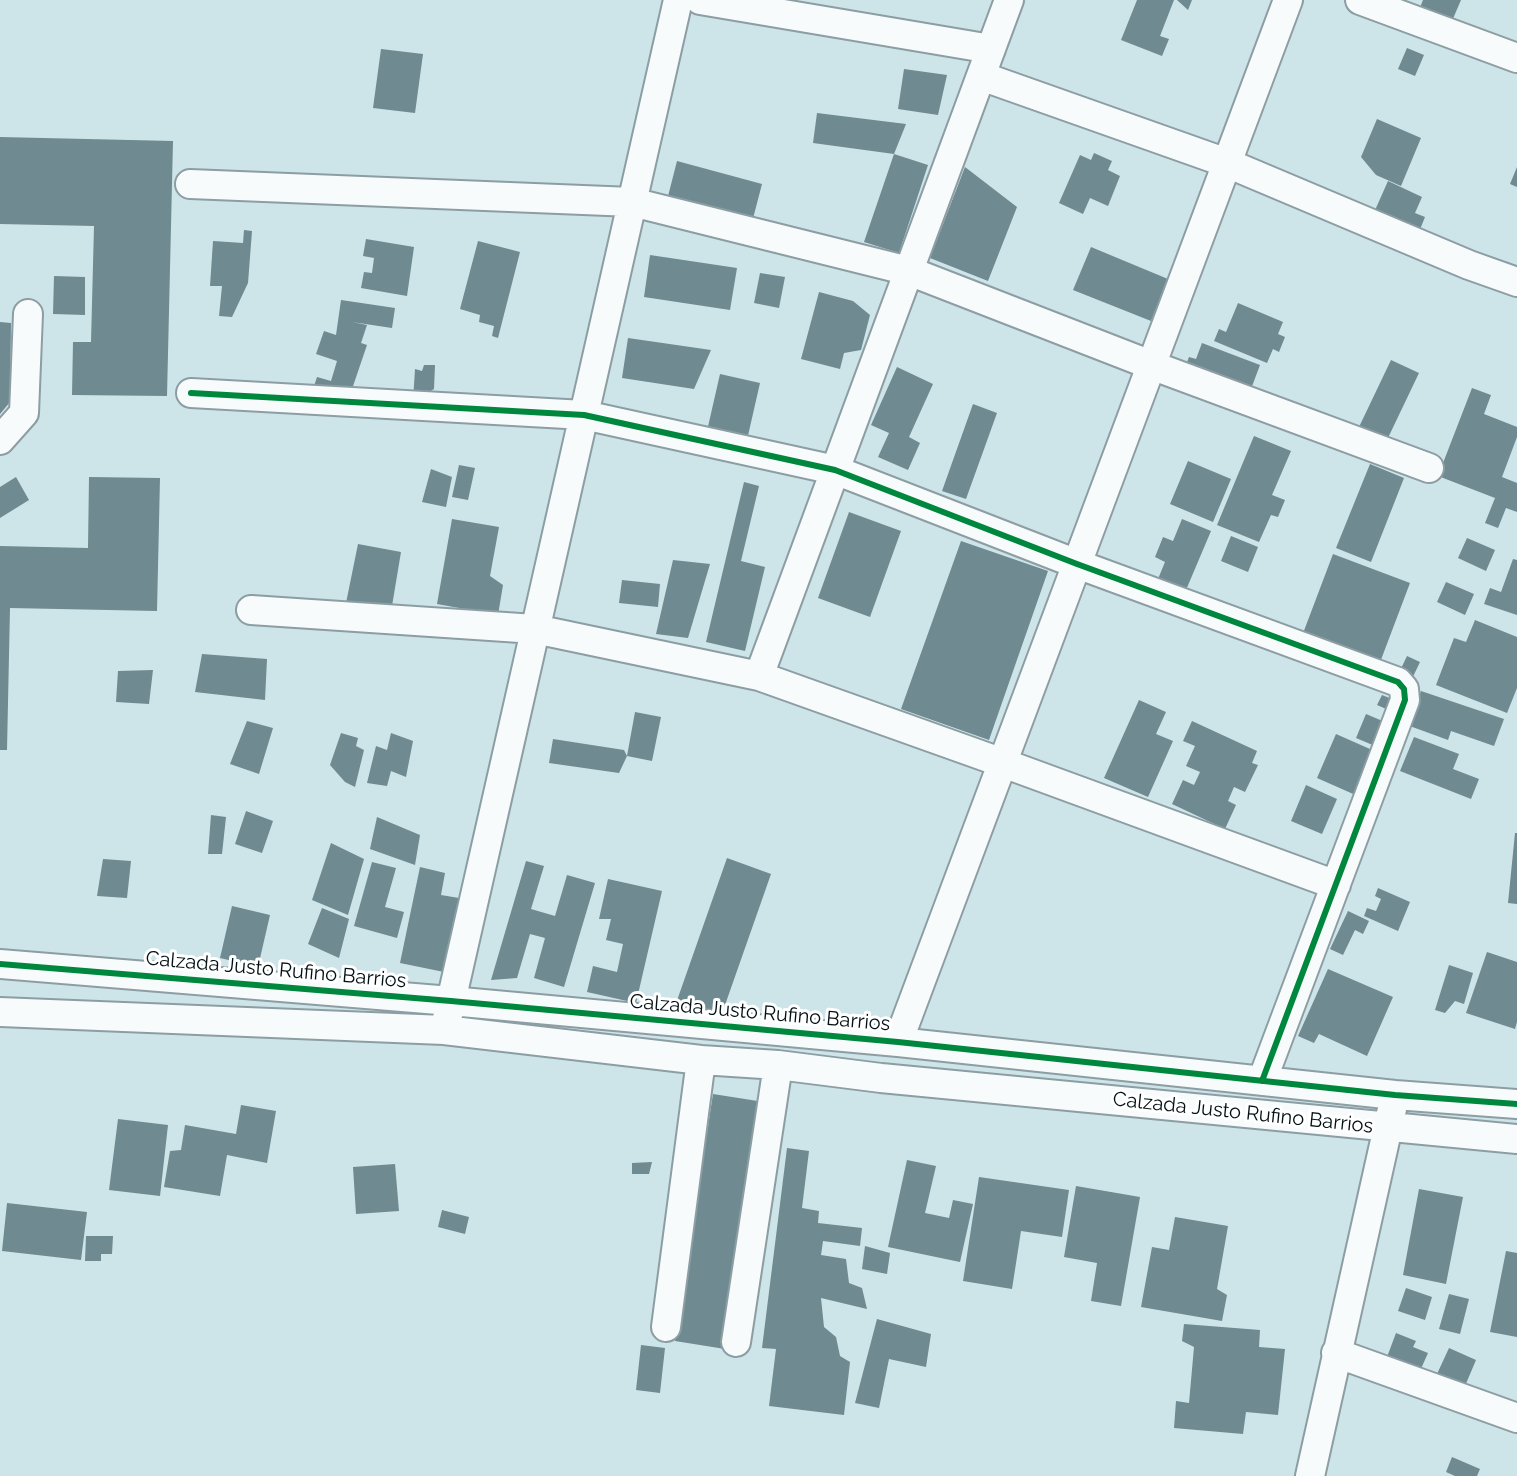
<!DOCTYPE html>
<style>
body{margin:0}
canvas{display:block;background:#cde4e9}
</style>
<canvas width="1517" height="1476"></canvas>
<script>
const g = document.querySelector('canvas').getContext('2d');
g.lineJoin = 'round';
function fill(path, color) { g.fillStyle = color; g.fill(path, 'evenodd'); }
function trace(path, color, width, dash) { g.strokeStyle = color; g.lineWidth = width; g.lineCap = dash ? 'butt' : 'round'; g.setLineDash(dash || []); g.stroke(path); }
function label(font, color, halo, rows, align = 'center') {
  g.font = font + ' Raleway,sans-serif'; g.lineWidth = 6; g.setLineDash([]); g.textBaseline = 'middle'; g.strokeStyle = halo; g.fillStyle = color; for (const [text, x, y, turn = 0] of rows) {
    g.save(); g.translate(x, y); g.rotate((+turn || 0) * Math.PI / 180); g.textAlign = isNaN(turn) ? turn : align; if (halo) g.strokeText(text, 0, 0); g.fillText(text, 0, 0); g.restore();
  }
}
const building = new Path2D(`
 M 1137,0 L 1174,0 L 1160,36 L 1169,39 L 1162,56 L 1121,40 Z
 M 1177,0 L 1192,0 L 1188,10 Z
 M 1423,0 L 1461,0 L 1449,28 L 1417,15 Z
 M 1407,48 L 1424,55 L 1415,76 L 1398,69 Z
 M 381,49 L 423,54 L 415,113 L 373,108 Z
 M 904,69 L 947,75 L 938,115 L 898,109 Z
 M 817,113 L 906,124 L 894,154 L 813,143 Z
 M 1377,119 L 1421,138 L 1401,186 L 1376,175 L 1361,157 Z
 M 0,137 L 173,141 L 167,396 L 72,395 L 73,342 L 91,342 L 94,226 L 0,224 Z
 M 1094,153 L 1112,161 L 1108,170 L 1120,176 L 1108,206 L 1090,198 L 1083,214 L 1059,203 L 1080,155 L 1091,160 Z
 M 894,154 L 928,165 L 899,253 L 864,242 Z
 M 677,161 L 762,184 L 750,230 L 665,208 Z
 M 965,167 L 1017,207 L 988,281 L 930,258 Z
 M 1517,167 L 1517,187 L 1510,184 Z
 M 1388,181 L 1422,197 L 1415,213 L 1425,217 L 1417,237 L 1372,217 Z
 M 244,230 L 252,231 L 248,283 L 232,317 L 219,316 L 222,286 L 210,286 L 213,241 L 243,243 Z
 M 366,239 L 414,247 L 407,296 L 361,288 L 364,272 L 372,273 L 374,258 L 363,256 Z
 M 478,241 L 520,252 L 498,338 L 492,336 L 494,326 L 479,322 L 480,315 L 460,309 Z
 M 1091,247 L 1168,279 L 1151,321 L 1073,290 Z
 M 650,255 L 737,268 L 730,310 L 644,297 Z
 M 760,273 L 785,277 L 779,308 L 754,303 Z
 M 54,276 L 85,277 L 85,315 L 53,314 Z
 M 819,292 L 853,301 L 870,315 L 861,350 L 844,353 L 840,369 L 801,359 Z
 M 341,300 L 395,308 L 392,328 L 352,322 L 367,325 L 361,343 L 367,345 L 349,398 L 314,386 L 317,377 L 331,381 L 337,361 L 316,354 L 324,331 L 336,335 Z
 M 1238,303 L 1283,322 L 1278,334 L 1285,337 L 1279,352 L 1273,349 L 1267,363 L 1214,341 L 1219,329 L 1226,332 Z
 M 0,322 L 11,323 L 10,402 L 0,414 Z
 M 628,338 L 711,350 L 694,389 L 622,378 Z
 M 1202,343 L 1260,365 L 1248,397 L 1183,373 L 1189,357 L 1196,359 Z
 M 1391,360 L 1419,373 L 1387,440 L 1359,427 Z
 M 424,365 L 435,365 L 434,389 L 413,401 L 415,369 L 422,371 Z
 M 897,367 L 933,384 L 909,437 L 920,443 L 908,470 L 878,457 L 889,433 L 871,425 Z
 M 720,374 L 760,383 L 747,440 L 707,431 Z
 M 1472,388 L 1491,395 L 1484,414 L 1517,427 L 1517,437 L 1502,477 L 1517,483 L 1517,512 L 1506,508 L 1498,528 L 1485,523 L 1495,498 L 1438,476 Z
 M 973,404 L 997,413 L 966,499 L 942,491 Z
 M 1254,436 L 1291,451 L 1272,495 L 1285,500 L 1278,517 L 1271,515 L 1259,542 L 1217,525 Z
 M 1188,461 L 1231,479 L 1213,522 L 1170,504 Z
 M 1370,464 L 1404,478 L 1371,562 L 1336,548 Z
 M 459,465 L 475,468 L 468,500 L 452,497 Z
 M 431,469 L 452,477 L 446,507 L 422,502 Z
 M 16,477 L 29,500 L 0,518 L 0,487 Z
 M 89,477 L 160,478 L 157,611 L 10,608 L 7,750 L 0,750 L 0,546 L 88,548 Z
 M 744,482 L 759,486 L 741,561 L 765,567 L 745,651 L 706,642 Z
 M 849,512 L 901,531 L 870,617 L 818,598 Z
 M 452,519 L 499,527 L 490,576 L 503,585 L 498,615 L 437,604 Z
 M 1182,519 L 1211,531 L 1186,590 L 1158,579 L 1165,562 L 1155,557 L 1163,537 L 1173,541 Z
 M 1231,536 L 1258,547 L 1248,572 L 1221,561 Z
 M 1467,538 L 1495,550 L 1486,571 L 1458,558 Z
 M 961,541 L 1048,571 L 989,740 L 901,709 Z
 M 358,544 L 401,552 L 391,612 L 346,603 Z
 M 1333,554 L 1410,583 L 1379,665 L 1302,636 Z
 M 1513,559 L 1517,560 L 1517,615 L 1484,604 L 1490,588 L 1501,592 Z
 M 673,560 L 710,564 L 688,638 L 656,634 Z
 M 622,580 L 660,584 L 658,607 L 619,603 Z
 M 1446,582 L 1474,594 L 1465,615 L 1437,602 Z
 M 1475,620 L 1517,637 L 1517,688 L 1507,713 L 1436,685 L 1454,638 L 1466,642 Z
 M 202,654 L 267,659 L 265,700 L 195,692 Z
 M 1407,656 L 1420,662 L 1409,685 L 1396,679 Z
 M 153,670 L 149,704 L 116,702 L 118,671 Z
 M 1421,691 L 1504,719 L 1494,746 L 1451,731 L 1448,740 L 1407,725 Z
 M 1382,695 L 1397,701 L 1393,712 L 1377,705 Z
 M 1139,700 L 1166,712 L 1156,734 L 1173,741 L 1148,797 L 1104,778 Z
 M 635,712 L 661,717 L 652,761 L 627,756 Z
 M 1366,714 L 1392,725 L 1382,749 L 1356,738 Z
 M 247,721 L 273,728 L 259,774 L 230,764 Z
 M 1192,721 L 1257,751 L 1252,763 L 1258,765 L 1245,792 L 1234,787 L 1228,801 L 1236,805 L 1225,829 L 1172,804 L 1183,780 L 1194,785 L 1200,772 L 1186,766 L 1195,746 L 1183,741 Z
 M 341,733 L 358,738 L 356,746 L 364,750 L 355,787 L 345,782 L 330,765 Z
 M 391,733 L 413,741 L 406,777 L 391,771 L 387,786 L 367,783 L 376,746 L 387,750 Z
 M 1336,734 L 1379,753 L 1360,797 L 1317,778 Z
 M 1414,737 L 1459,754 L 1453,769 L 1479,779 L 1471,799 L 1400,771 Z
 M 553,739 L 624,750 L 627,756 L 619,773 L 549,763 Z
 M 1306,785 L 1337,799 L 1322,834 L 1291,821 Z
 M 246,811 L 273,821 L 262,853 L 235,844 Z
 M 211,815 L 226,817 L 222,854 L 208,854 Z
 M 377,817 L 420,835 L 415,865 L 370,849 Z
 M 1515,833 L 1517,833 L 1517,904 L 1508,903 Z
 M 331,843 L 364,859 L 348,915 L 312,900 Z
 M 727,858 L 771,874 L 718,1025 L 674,1009 Z
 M 103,859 L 131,861 L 127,898 L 97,896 Z
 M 526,861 L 544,866 L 531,909 L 555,916 L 567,875 L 595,883 L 564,987 L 534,978 L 545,938 L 530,934 L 517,978 L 491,980 Z
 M 372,862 L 396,868 L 385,907 L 404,912 L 397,938 L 354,926 Z
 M 420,867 L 445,873 L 441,895 L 459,898 L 444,972 L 400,963 Z
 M 608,879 L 662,891 L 636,1003 L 587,992 L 593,966 L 617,972 L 623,944 L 606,940 L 611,919 L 599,919 Z
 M 1378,888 L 1410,902 L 1398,931 L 1364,916 L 1367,908 L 1376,911 L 1381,899 L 1375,896 Z
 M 232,906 L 270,915 L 258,967 L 220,958 Z
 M 322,908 L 349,919 L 339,958 L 308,944 Z
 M 1348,911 L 1369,921 L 1363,934 L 1355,930 L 1343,955 L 1330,949 Z
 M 1487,952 L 1517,962 L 1517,1022 L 1515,1029 L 1466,1013 Z
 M 1449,965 L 1473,973 L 1464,1004 L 1455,1001 L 1445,1013 L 1435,1010 Z
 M 1328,969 L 1393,997 L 1367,1056 L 1319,1034 L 1314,1043 L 1298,1036 Z
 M 713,1094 L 764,1102 L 725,1349 L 675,1341 Z
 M 241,1105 L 276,1111 L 267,1163 L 227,1155 L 220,1196 L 164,1187 L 170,1151 L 181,1150 L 185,1125 L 236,1134 Z
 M 118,1119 L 168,1125 L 160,1196 L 109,1190 Z
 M 787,1148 L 809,1151 L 802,1208 L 819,1211 L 818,1223 L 862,1228 L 860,1246 L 823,1241 L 821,1255 L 846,1259 L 849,1283 L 862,1288 L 867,1309 L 821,1298 L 824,1327 L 836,1337 L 840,1356 L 850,1362 L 844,1415 L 769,1406 L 776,1349 L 762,1348 Z
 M 907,1160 L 936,1166 L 925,1213 L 949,1218 L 953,1200 L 973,1204 L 960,1262 L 888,1247 Z
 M 652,1162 L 649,1174 L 632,1174 L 632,1163 Z
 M 395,1164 L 399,1211 L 356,1214 L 353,1167 Z
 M 979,1177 L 1069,1190 L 1062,1237 L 1021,1231 L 1012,1289 L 963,1281 Z
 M 1076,1186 L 1140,1197 L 1121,1306 L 1091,1301 L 1097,1263 L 1064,1257 Z
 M 1419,1189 L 1463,1197 L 1446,1284 L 1403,1275 Z
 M 7,1203 L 87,1212 L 81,1260 L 2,1251 Z
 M 442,1210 L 469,1217 L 465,1234 L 438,1227 Z
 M 1175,1217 L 1228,1226 L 1217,1289 L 1227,1295 L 1222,1321 L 1141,1307 L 1152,1247 L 1169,1250 Z
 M 86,1236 L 113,1236 L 112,1254 L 101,1254 L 101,1261 L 85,1261 Z
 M 865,1246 L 890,1253 L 887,1274 L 862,1269 Z
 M 1506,1251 L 1517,1253 L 1517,1337 L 1490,1332 Z
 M 1406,1288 L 1432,1297 L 1425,1320 L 1398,1311 Z
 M 1449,1294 L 1469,1299 L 1460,1334 L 1439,1329 Z
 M 877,1319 L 931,1334 L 926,1367 L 889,1359 L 879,1408 L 855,1403 Z
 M 1184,1324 L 1260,1330 L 1259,1347 L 1285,1349 L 1278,1415 L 1246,1412 L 1243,1434 L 1174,1428 L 1176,1401 L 1189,1403 L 1194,1347 L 1182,1341 Z
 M 1396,1333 L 1416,1341 L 1413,1347 L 1428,1353 L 1420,1371 L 1387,1357 Z
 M 641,1345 L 665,1348 L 660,1393 L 636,1390 Z
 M 1449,1348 L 1476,1360 L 1465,1386 L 1437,1374 Z
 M 1452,1457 L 1480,1469 L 1477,1476 L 1455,1476 L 1446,1472 Z`);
const minor = new Path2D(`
 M 700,0 L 991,49
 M 1360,0 L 1517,58
 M 981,76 L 1227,163 L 1469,265 L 1517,282
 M 190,184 L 632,202 L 909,271 L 1151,365 L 1429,468
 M 191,393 L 584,415 L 835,470 L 1077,564 L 1398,682 L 1404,689 L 1405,700 L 1262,1081
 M 0,440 L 24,413 L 28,314
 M 251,610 L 535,629 L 759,676 L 1003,763 L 1336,885
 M 759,676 L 1009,0
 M 0,964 L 451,1001 L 898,1042 L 1395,1095 L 1517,1104
 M 0,1012 L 444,1030 L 701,1060 L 778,1065 L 881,1078 L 1517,1139
 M 447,1019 L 678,0
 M 898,1042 L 1288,0
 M 666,1327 L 701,1060
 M 736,1342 L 778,1065
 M 1336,1353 L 1517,1418
 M 1310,1476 L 1392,1109`);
const cycleway = new Path2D(`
 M 191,393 L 584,415 L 835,470 L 1077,564 L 1398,682 L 1404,689 L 1405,700 L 1262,1081
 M 0,964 L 451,1001 L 898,1042 L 1395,1095 L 1517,1104`);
const streetNames = [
 ["Calzada Justo Rufino Barrios",276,970,5],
 ["Calzada Justo Rufino Barrios",760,1013,5],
 ["Calzada Justo Rufino Barrios",1243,1113,6]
];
fill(building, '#6f8a90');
trace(minor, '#8c9ea3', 32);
trace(minor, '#f8fbfc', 28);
trace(cycleway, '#00873e', 6);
label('20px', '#020f13', '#fff', streetNames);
</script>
